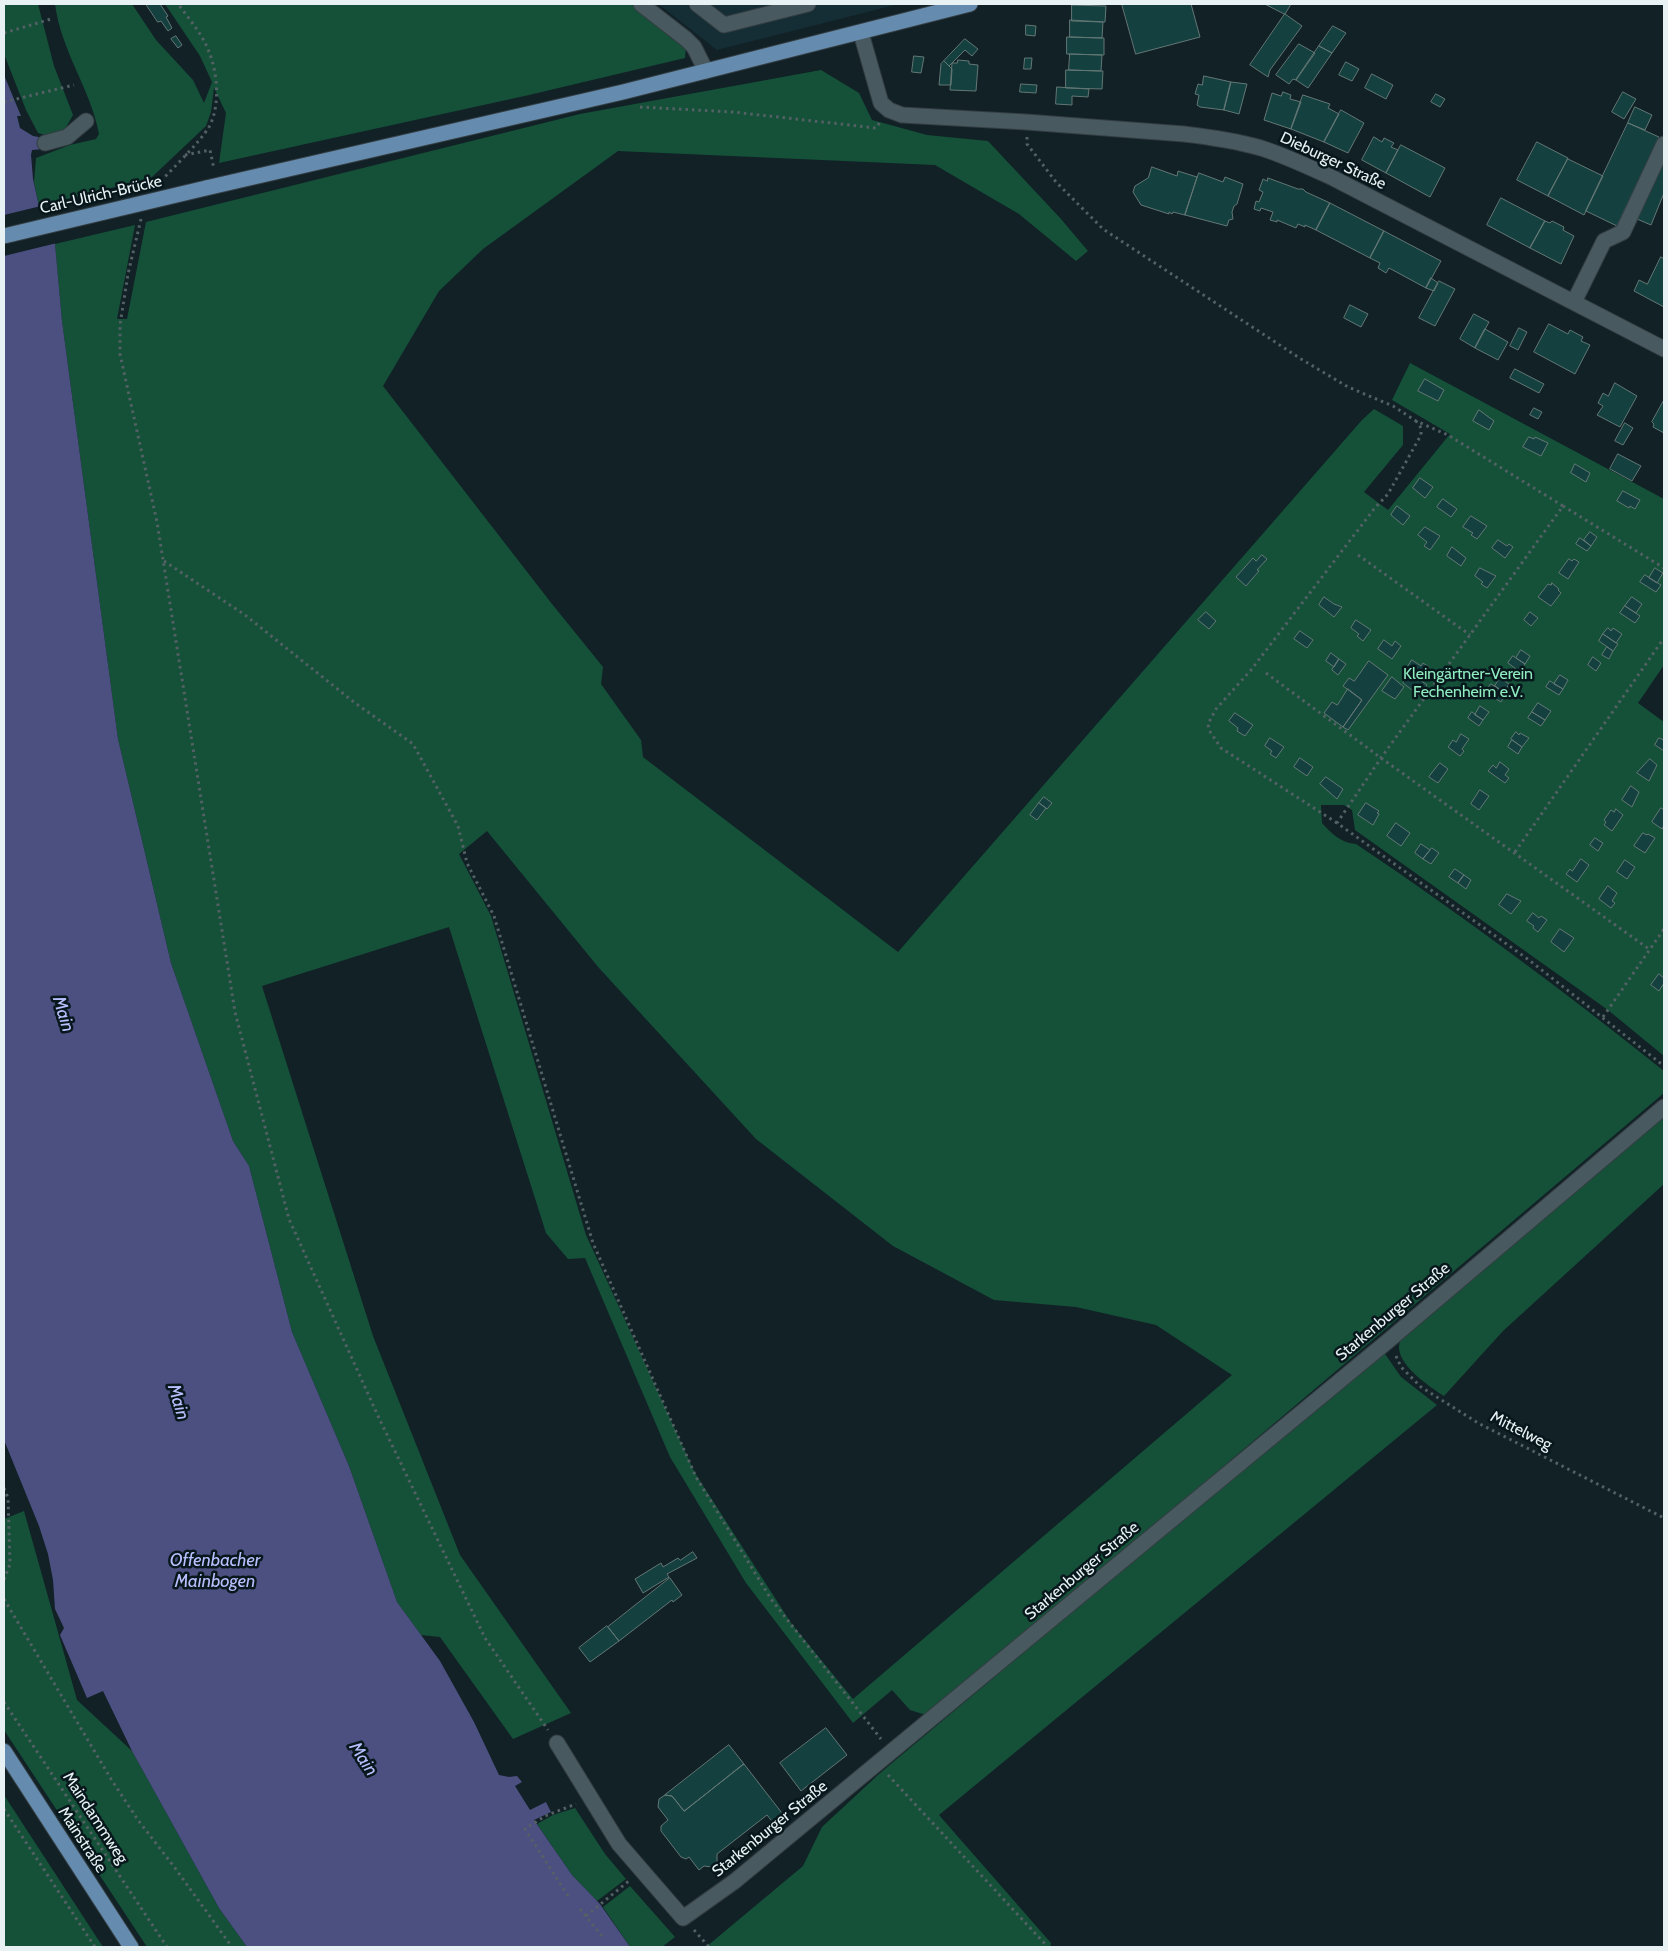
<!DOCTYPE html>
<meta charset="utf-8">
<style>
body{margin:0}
#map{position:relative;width:1668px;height:1951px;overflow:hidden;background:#112126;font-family:Cabin,sans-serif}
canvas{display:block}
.frame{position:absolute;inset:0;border:5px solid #e8f2f5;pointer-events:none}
</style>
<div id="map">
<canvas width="1668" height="1951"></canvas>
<div class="frame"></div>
</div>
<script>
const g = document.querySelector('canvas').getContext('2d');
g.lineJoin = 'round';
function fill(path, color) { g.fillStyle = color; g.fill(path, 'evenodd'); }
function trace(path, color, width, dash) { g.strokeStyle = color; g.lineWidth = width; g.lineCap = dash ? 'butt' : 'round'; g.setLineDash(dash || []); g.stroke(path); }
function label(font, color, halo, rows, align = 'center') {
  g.font = font + ' Cabin,sans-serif'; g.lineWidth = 5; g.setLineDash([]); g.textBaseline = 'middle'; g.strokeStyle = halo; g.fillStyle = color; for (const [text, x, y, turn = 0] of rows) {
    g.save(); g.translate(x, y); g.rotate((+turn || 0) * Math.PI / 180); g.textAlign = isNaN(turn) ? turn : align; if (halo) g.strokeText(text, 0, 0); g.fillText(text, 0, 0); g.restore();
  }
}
const built = new Path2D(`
 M 658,4 L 899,4 L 717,50 Z`);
const green = new Path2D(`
 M 4,4 L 38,4 L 54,66 L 73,115 C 63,133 60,140 38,133 L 26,110 L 4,54 Z
 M 55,4 L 132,4 L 156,40 L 193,80 L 204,103 L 212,82 L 200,56 L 165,4 L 631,4 L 686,45 L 685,58 L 529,95 L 219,163 L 226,113 L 214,88 L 211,112 L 206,126 L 151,178 L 39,206 L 34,182 L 36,158 L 70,145 L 96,139 L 99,134 C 91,90 61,51 55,4 Z
 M 821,70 L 859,93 L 872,120 L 927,135 L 988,141 L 1061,219 L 1088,251 L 1076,261 L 1019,214 L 935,165 L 618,151 L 483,249 L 439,291 L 383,386 L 552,604 L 603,667 L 601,684 L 641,740 L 643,757 L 898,952 L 1362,420 L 1374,409 L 1403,426 L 1403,445 L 1364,492 L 1388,510 L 1450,434 L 1392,400 L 1410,363 L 1664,499 L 1664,665 L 1638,703 L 1664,722 L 1664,1056 L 1608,1010 L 1355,830 L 1352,810 L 1344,805 L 1321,805 L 1322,823 C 1332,834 1341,843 1356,844 C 1462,915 1564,991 1664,1071 L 1664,1093 L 929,1716 L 910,1710 L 892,1690 L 853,1723 L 746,1583 L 670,1457 L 585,1258 L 568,1259 L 546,1233 L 449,927 L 262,986 L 373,1336 L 460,1555 L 571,1713 L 513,1739 L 440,1637 L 421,1635 L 397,1602 L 349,1466 L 292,1332 L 249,1166 L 233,1141 L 171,963 L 118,739 L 62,321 L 55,244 L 135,225 L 117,319 L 127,319 L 146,222 L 580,114 ZM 487,831 L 599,968 L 756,1139 L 893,1246 L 994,1300 L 1076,1307 L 1156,1325 L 1232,1375 L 853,1699 L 791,1623 L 695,1473 L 586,1235 L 491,916 L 459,854 Z
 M 1664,1116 L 1664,1184 L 1503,1331 L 1444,1396 C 1430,1387 1400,1367 1399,1348 C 1399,1344 1400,1340 1401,1336 Z
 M 1383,1351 L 1401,1377 L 1437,1405 L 939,1815 L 1051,1943 L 1050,1947 L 706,1947 L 803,1866 L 822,1827 L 879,1774 Z
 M 24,1511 L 77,1700 L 132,1751 L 219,1908 L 247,1947 L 147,1947 L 4,1730 L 4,1519 Z
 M 4,1795 L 103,1947 L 4,1947 Z
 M 575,1808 L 605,1854 L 626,1879 L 597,1901 L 572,1875 L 537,1824 L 553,1815 Z
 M 630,1886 L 675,1937 L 662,1947 L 630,1947 L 603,1907 Z`);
const water = new Path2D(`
 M 4,75 L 21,116 L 17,116 L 20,128 L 33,136 L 44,138 L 43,149 L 32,150 L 31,155 L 33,179 L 39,206 L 55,244 L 62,321 L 118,739 L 171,963 L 233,1141 L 249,1166 L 292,1332 L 349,1466 L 397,1602 L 440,1661 L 474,1722 L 499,1775 L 509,1777 L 517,1776 L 522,1782 L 515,1786 L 530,1810 L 546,1802 L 551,1812 L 534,1820 L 572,1875 L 600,1904 L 630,1947 L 247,1947 L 219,1908 L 132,1751 L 103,1691 L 87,1698 L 60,1635 L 64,1628 L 55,1609 L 53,1580 L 48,1554 L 39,1526 L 4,1440 Z`);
const pier = new Path2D(`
 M 41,206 L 57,243 L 4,256 L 4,215 Z`);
const building = new Path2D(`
 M 146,4 L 160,4 L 168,16 L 166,17 L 172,28 L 168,31 L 161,21 L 158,22 Z
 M 1122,4 L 1191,4 L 1200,37 L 1136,54 Z
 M 1265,4 L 1291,4 L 1285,14 Z
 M 1072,5 L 1106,6 L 1105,22 L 1072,21 Z
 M 1285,14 L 1302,26 L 1270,70 L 1268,77 L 1250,65 Z
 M 1070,20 L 1103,22 L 1102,38 L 1070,37 Z
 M 1026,25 L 1036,26 L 1035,36 L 1026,35 Z
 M 1333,26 L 1346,33 L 1332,53 L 1319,46 Z
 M 176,36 L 182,45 L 178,48 L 171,39 Z
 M 1067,37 L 1104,38 L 1104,55 L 1067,54 Z
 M 965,39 L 978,49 L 972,56 L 965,50 L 949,66 L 944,61 Z
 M 1299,44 L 1315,53 L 1296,80 L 1293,79 L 1289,84 L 1276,75 Z
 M 1319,46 L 1332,53 L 1308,88 L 1296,80 Z
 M 1070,54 L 1102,55 L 1101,71 L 1069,70 Z
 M 914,56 L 924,57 L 921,73 L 912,72 Z
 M 1025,58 L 1032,58 L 1031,69 L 1024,69 Z
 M 958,60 L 969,61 L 969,64 L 978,65 L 976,91 L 950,90 L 952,63 L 957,63 Z
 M 944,61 L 952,69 L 951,85 L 939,85 L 941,64 Z
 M 1346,62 L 1359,69 L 1352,81 L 1339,75 Z
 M 1066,70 L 1103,71 L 1102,89 L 1066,88 Z
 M 1372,74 L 1393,85 L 1386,99 L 1365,88 Z
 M 1204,76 L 1231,82 L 1224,110 L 1200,107 L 1197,105 L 1199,95 L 1195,94 L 1198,84 L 1202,85 Z
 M 1231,82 L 1247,84 L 1239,114 L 1224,110 Z
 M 1021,84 L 1037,85 L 1036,93 L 1020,92 Z
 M 1057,87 L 1089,89 L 1088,97 L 1072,96 L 1072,105 L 1056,104 Z
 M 1283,92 L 1291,95 L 1290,99 L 1301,102 L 1291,129 L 1264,120 L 1272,93 L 1281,96 Z
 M 1623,92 L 1636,99 L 1624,119 L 1612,112 Z
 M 1436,94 L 1445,99 L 1440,107 L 1431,102 Z
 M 1303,95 L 1330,104 L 1328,108 L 1339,114 L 1324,142 L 1291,129 Z
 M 1635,107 L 1652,115 L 1645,130 L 1628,123 Z
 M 1341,110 L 1364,123 L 1348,153 L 1324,142 Z
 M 1628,123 L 1659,137 L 1617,226 L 1586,211 Z
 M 1374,137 L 1382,142 L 1384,138 L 1394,143 L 1391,147 L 1398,150 L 1386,173 L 1362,160 Z
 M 1537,142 L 1568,158 L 1548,196 L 1517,180 Z
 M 1401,145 L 1445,168 L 1430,197 L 1386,173 Z
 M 1568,159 L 1603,176 L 1584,215 L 1548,196 Z
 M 1664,160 L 1664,193 L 1651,225 L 1637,219 Z
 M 1152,167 L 1177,176 L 1178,171 L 1197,177 L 1185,215 L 1173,212 L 1172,214 L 1169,212 L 1169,214 L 1141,205 L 1136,197 L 1133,192 L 1135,186 L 1148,178 Z
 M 1199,173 L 1223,182 L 1225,177 L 1243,184 L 1237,204 L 1234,206 L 1232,212 L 1233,219 L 1229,220 L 1227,226 L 1185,215 Z
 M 1268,178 L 1298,189 L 1303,189 L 1306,192 L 1330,203 L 1316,230 L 1305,225 L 1305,227 L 1298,224 L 1296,228 L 1277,220 L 1277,222 L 1270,220 L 1273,212 L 1261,208 L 1260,211 L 1254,209 L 1256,201 L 1259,202 L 1263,192 L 1259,190 L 1263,179 L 1267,181 Z
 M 1501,198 L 1545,221 L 1530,248 L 1487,225 Z
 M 1330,203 L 1384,231 L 1370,258 L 1316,230 Z
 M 1545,221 L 1550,223 L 1552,221 L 1564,227 L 1563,230 L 1574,236 L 1561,264 L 1530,248 Z
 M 1384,231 L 1441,261 L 1426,288 L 1389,268 L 1386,273 L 1378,268 L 1380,263 L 1370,258 Z
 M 1661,257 L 1664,259 L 1664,307 L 1634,291 L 1639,280 L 1647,284 Z
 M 1431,278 L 1438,283 L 1434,291 L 1426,288 Z
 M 1439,281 L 1455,289 L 1435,326 L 1419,318 Z
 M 1350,305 L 1368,314 L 1361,327 L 1344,318 Z
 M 1474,314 L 1489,322 L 1475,348 L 1460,339 Z
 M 1549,324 L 1568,334 L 1570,330 L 1583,337 L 1581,341 L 1590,345 L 1575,374 L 1534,352 Z
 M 1519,328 L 1527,332 L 1518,350 L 1510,346 Z
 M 1485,329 L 1508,342 L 1498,360 L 1475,348 Z
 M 1515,369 L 1544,384 L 1539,393 L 1510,378 Z
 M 1425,379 L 1444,390 L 1438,401 L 1418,391 Z
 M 1615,383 L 1637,396 L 1620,427 L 1597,415 L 1603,406 L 1598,403 L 1603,393 L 1608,396 Z
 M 1664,400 L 1664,433 L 1653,427 L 1654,424 L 1652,422 Z
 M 1534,408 L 1542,412 L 1538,419 L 1530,415 Z
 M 1479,410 L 1494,421 L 1489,430 L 1473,421 Z
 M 1625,423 L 1633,428 L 1623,445 L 1615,441 Z
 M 1529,437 L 1534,439 L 1535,437 L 1548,443 L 1541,456 L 1523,447 Z
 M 1618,454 L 1641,466 L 1632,481 L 1610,469 Z
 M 1575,464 L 1590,473 L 1586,482 L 1571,473 Z
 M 1420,478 L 1433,487 L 1425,498 L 1413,488 Z
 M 1623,491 L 1640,500 L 1635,509 L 1630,506 L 1629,508 L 1617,501 Z
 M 1443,499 L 1457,509 L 1451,517 L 1437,507 Z
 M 1397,506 L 1410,516 L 1403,525 L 1391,515 Z
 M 1471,516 L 1487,526 L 1477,539 L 1471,535 L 1473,533 L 1463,527 Z
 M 1425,527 L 1440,536 L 1430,550 L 1424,546 L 1427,542 L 1418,535 Z
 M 1590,532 L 1597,537 L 1591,546 L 1584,540 Z
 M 1580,538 L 1591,546 L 1587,551 L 1576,544 Z
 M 1498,540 L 1507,546 L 1509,544 L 1513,547 L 1505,558 L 1492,548 Z
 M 1452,547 L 1466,558 L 1461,566 L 1447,556 Z
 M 1262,555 L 1267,559 L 1257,570 L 1259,571 L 1246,586 L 1236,577 L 1253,558 L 1256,561 Z
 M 1569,559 L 1572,561 L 1574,559 L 1579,562 L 1568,579 L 1559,573 Z
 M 1480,568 L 1496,576 L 1487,588 L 1481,584 L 1483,582 L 1475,576 Z
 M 1655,568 L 1663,573 L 1657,583 L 1649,578 Z
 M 1645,575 L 1661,585 L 1656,592 L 1640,582 Z
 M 1552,583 L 1559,589 L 1558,590 L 1561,593 L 1551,606 L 1538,597 L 1548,584 L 1551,585 Z
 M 1324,597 L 1334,604 L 1342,607 L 1334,617 L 1319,605 Z
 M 1632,597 L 1642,604 L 1636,613 L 1625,606 Z
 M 1625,606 L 1640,616 L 1635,623 L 1620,613 Z
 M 1206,612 L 1216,621 L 1209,629 L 1198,620 Z
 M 1530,612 L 1538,618 L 1531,626 L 1524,620 Z
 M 1356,620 L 1371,630 L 1363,641 L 1357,636 L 1359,634 L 1351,628 Z
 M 1608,628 L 1611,631 L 1613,628 L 1622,634 L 1616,643 L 1603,634 Z
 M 1300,631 L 1313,640 L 1307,648 L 1294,639 Z
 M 1603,634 L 1618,644 L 1613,651 L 1599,641 Z
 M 1384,640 L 1392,646 L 1395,641 L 1401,646 L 1392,659 L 1378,649 Z
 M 1607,647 L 1613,651 L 1609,659 L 1602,655 Z
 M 1521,650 L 1530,656 L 1525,664 L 1516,658 Z
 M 1331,653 L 1339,659 L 1334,667 L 1326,661 Z
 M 1513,656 L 1525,664 L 1520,672 L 1508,663 Z
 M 1593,657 L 1601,663 L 1596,671 L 1588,665 Z
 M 1339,659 L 1346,664 L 1338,675 L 1332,670 Z
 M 1412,660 L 1421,666 L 1423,663 L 1429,667 L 1422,678 L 1407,668 Z
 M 1369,661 L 1388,675 L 1348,730 L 1343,727 L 1362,700 L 1343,686 L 1349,678 L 1354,681 Z
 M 1410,673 L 1427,685 L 1420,696 L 1403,683 Z
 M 1560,675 L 1568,680 L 1563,689 L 1554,684 Z
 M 1392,677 L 1404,687 L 1395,699 L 1382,691 Z
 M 1500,678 L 1509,684 L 1504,692 L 1495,686 Z
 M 1550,681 L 1563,689 L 1559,695 L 1546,687 Z
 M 1491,684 L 1506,694 L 1501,702 L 1485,692 Z
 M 1348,689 L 1362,700 L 1343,727 L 1324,713 L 1332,702 L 1337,705 Z
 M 1538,703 L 1551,711 L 1545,720 L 1532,712 Z
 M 1480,706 L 1489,712 L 1483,720 L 1475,715 Z
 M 1472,712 L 1483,720 L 1479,726 L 1468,718 Z
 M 1532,712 L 1545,720 L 1541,726 L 1528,718 Z
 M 1235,713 L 1253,725 L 1245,736 L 1237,731 L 1238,728 L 1229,721 Z
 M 1516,732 L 1519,735 L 1520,733 L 1529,738 L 1522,747 L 1511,739 Z
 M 1461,734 L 1469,739 L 1462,749 L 1464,751 L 1460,756 L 1448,747 L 1453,740 L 1456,742 Z
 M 1270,738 L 1284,747 L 1276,758 L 1270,754 L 1272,751 L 1265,746 Z
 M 1659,738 L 1664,740 L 1664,751 L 1655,745 Z
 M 1512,740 L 1522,747 L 1518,754 L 1508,747 Z
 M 1300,758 L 1313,767 L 1307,776 L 1294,767 Z
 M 1650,759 L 1657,765 L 1649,781 L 1637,773 Z
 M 1500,762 L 1509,769 L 1505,775 L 1509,778 L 1505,783 L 1488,771 L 1493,765 L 1496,768 Z
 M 1440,763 L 1448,769 L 1438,783 L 1429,777 Z
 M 1326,777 L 1343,789 L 1337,799 L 1320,784 Z
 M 1631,786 L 1639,792 L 1632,807 L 1622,800 Z
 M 1480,790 L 1489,796 L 1479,810 L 1471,804 Z
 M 1044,797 L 1052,803 L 1047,809 L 1039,803 Z
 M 1039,803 L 1046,808 L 1037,820 L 1030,815 Z
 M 1366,803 L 1379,811 L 1377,813 L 1379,814 L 1373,825 L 1358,815 Z
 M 1661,808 L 1664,810 L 1664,825 L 1662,829 L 1652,822 Z
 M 1616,809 L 1623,815 L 1612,831 L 1604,825 L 1606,822 L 1604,820 L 1611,810 L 1614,812 Z
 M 1396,823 L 1410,833 L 1401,846 L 1387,836 Z
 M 1643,833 L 1647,835 L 1648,834 L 1655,838 L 1645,853 L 1634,846 Z
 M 1595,838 L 1603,843 L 1598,851 L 1590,845 Z
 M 1421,844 L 1430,850 L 1423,859 L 1415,853 Z
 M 1432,848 L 1439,853 L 1431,864 L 1423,859 Z
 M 1581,859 L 1589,865 L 1577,882 L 1566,874 L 1570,869 L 1572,871 Z
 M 1625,860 L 1635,867 L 1627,879 L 1617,872 Z
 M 1455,869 L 1464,875 L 1458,883 L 1449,877 Z
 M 1464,875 L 1471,880 L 1466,889 L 1458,883 Z
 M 1608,886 L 1617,893 L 1612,901 L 1615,903 L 1611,908 L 1599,899 Z
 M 1507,894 L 1521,901 L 1511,914 L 1499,905 Z
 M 1533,913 L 1539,918 L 1541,916 L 1547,920 L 1538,932 L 1533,928 L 1534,926 L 1527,921 Z
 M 1560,929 L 1574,938 L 1564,952 L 1551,942 Z
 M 1659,974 L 1664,978 L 1664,983 L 1659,991 L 1651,985 Z
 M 693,1552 L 697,1558 L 667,1574 L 669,1577 L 643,1593 L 635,1579 L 661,1563 L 663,1567 L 678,1558 L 680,1560 Z
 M 670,1578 L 682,1595 L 673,1602 L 672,1600 L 619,1641 L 608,1627 Z
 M 607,1626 L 619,1641 L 590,1662 L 579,1648 Z
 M 826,1728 L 847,1755 L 801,1791 L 780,1763 Z
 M 729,1745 L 744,1764 L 684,1811 L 672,1796 L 665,1795 Z
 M 744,1764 L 785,1817 L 775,1825 L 767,1815 L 717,1854 L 717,1863 L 712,1867 L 704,1866 L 699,1870 L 689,1857 L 686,1859 L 681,1857 L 661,1831 L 661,1826 L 668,1820 L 658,1807 L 659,1799 L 665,1795 L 672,1796 L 684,1811 Z`);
const path = new Path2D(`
 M 4,33 L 51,19
 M 4,102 L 74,85
 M 640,107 L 733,112 L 876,128 L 880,122
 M 1027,137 L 1027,144 L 1056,182 L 1103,229 L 1301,359 L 1348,387 L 1393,406 L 1416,421 L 1448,435 L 1563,506 L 1381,758 L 1337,823 L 1529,960 L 1664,1066
 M 185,155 L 210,150 L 214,169
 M 161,181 C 174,167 200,142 209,127 C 222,103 217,64 204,41 C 197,28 187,16 178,4
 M 141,219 L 128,274 L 120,325 L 120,354 L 157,522 L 235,1012 L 289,1219 L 378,1416 L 485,1638 L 548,1730
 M 1563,506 L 1664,568
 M 1358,555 L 1470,635
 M 164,561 L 245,615 L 355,703 L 413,744 L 458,826 L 467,863 L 494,916 L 593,1243 L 696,1477 L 771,1599 L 881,1739
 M 1266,673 L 1381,758 L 1649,949
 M 1337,823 L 1221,748 L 1209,730 L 1208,724 L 1216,709 L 1251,670 L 1374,509 L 1388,494 L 1421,435 L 1421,428 L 1416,421
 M 1515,852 L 1664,638
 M 1603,1017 L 1664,929
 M 1396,1356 L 1401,1367 L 1421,1387 L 1478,1423 L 1664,1518
 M 4,1488 L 8,1498 L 10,1564 L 4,1580
 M 4,1599 L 111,1779 L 138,1820 L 175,1868 L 232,1947
 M 4,1702 L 167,1947
 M 888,1775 L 1046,1945 L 1046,1947
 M 4,1809 L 95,1947
 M 568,1896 L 525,1829 L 545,1816 L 576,1804
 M 580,1909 L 602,1936
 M 586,1916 L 630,1880
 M 694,1930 L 709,1947`);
const minor = new Path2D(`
 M 641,4 L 686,39 L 694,47 L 706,71
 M 697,4 L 724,25 L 808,4
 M 861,33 L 881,103 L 889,110 L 902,115 L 1026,122 L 1184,134 C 1210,137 1236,141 1261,148 C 1286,156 1309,167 1333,178 L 1664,349
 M 45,143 L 67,137 L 86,121
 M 1574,302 L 1604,241 L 1623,232 L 1664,144
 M 557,1743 L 619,1844 L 683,1918 L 735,1881 L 776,1847 L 1388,1341 L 1664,1107`);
const major = new Path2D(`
 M 206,188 L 623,92 L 970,4
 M 4,1751 L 131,1947`);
const majorBridge = new Path2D(`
 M 4,236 L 206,188`);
const streetNames = [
 ["Dieburger Straße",1333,161,25],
 ["Carl-Ulrich-Brücke",101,195,-13],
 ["Starkenburger Straße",1393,1312,-40],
 ["Mittelweg",1521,1431,27],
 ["Starkenburger Straße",1082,1571,-40],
 ["Maindammweg",95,1818,57],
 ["Starkenburger Straße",770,1829,-39],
 ["Mainstraße",82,1840,57]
];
const parkNames = [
 ["Kleingärtner-Verein",1468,674],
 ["Fechenheim e.V.",1468,692]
];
const waterNames = [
 ["Main",63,1014,73],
 ["Main",178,1402,73],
 ["Offenbacher",215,1561],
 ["Mainbogen",215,1582],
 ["Main",363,1759,57]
];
fill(built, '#152d34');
fill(green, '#155139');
fill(water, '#4c5081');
fill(pier, '#112126');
fill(building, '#14413f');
trace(building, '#637775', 1);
trace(minor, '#333d42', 17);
trace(major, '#333d42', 17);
trace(path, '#536165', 3, [2.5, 4]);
trace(minor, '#48595f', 15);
trace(major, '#658caf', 15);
trace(majorBridge, '#333d42', 17, []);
trace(majorBridge, '#658caf', 15);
label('16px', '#e8f2f5', '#08171c', streetNames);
label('16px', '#8fedc0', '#08171c', parkNames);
label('italic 18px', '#b9c0ff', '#08171c', waterNames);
</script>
